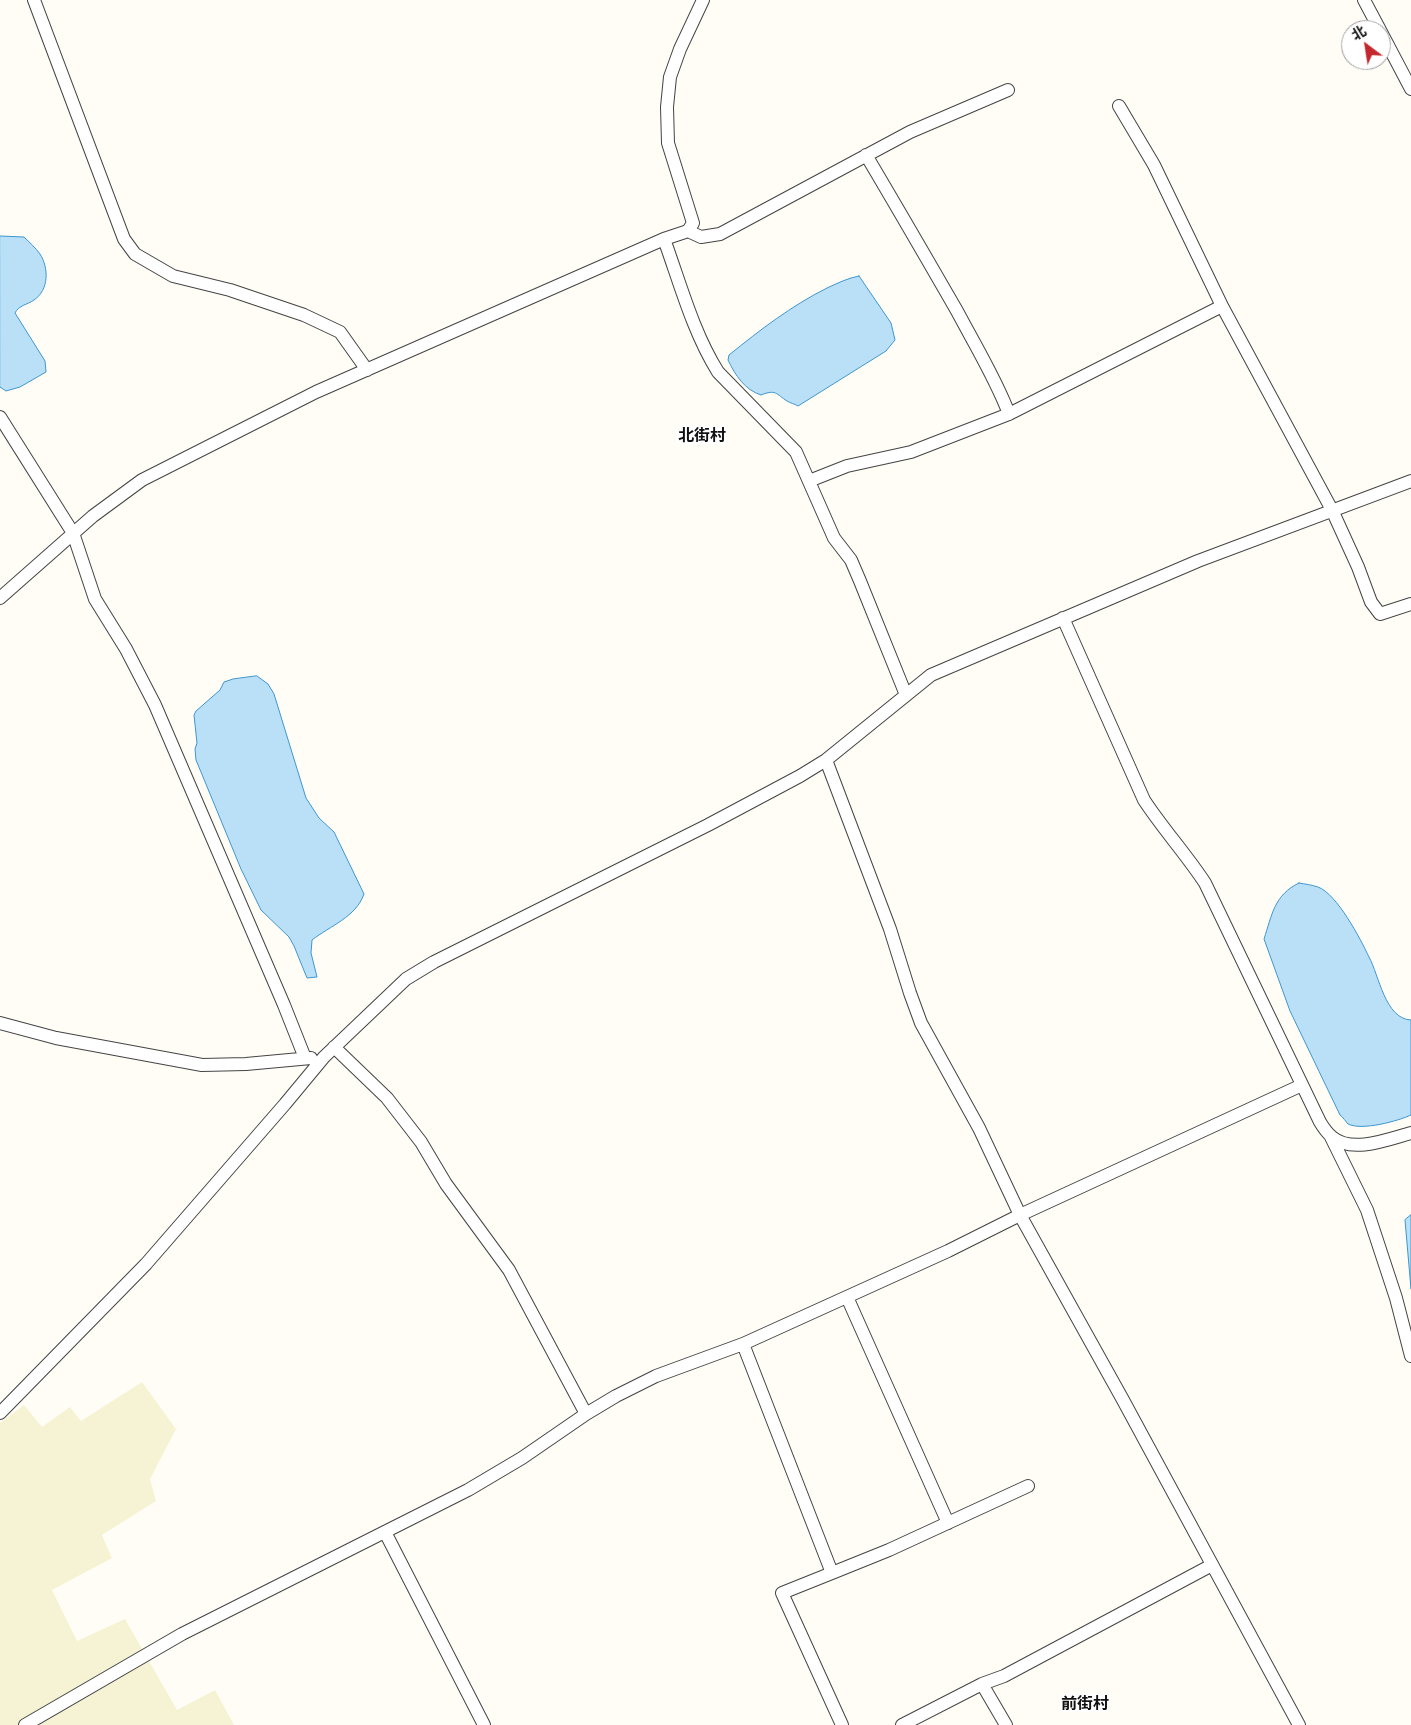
<!DOCTYPE html>
<meta charset="utf-8">
<style>
body{margin:0}
#map{position:relative;width:1411px;height:1725px;overflow:hidden;background:#fffdf5;font-family:"PT Serif","Noto Sans SC",serif}
canvas{display:block}
.north{position:absolute;left:1341px;top:20px;width:50px;height:50px;box-sizing:border-box;background:#fff;border:1px solid #a0a0a0;border-radius:50%;rotate:329deg;font-size:14px;font-weight:700;line-height:20px;text-align:center;color:#111}
.north::after{content:'';display:block;margin:auto;width:18px;height:22px;background:#c4262e;clip-path:polygon(50% 0,100% 100%,50% 72%,0 100%)}
</style>
<div id="map">
<canvas width="1411" height="1725"></canvas>
<div class="north">北</div>
</div>
<script>
const g = document.querySelector('canvas').getContext('2d');
g.lineJoin = 'round';
function fill(path, color) { g.fillStyle = color; g.fill(path, 'evenodd'); }
function trace(path, color, width, dash) { g.strokeStyle = color; g.lineWidth = width; g.lineCap = dash ? 'butt' : 'round'; g.setLineDash(dash || []); g.stroke(path); }
function label(font, color, halo, rows, align = 'center') {
  g.font = font + ' "PT Serif","Noto Sans SC",serif'; g.lineWidth = 5; g.setLineDash([]); g.textBaseline = 'middle'; g.strokeStyle = halo; g.fillStyle = color; for (const [text, x, y, turn = 0] of rows) {
    g.save(); g.translate(x, y); g.rotate((+turn || 0) * Math.PI / 180); g.textAlign = isNaN(turn) ? turn : align; if (halo) g.strokeText(text, 0, 0); g.fillText(text, 0, 0); g.restore();
  }
}
const farmland = new Path2D(`
 M 142,1382 L 176,1429 L 150,1479 L 156,1501 L 102,1535 L 112,1558 L 52,1590 L 77,1641 L 125,1619 L 177,1710 L 215,1690 L 234,1725 L 0,1725 L 0,1423 L 24,1405 L 42,1427 L 70,1407 L 81,1421 Z`);
const water = new Path2D(`
 M 0,236 L 24,237 C 29,242 36,248 40,254 C 49,268 49,290 34,300 C 27,305 19,305 15,313 L 45,361 L 46,372 L 20,387 L 6,391 L 0,387 Z
 M 859,276 L 891,323 L 895,340 L 886,351 L 798,406 C 795,404 790,403 787,401 C 776,394 776,389 761,395 C 745,390 735,375 728,360 L 729,355 C 760,330 791,306 827,288 C 838,283 848,278 859,276 Z
 M 257,676 L 268,684 L 274,694 L 306,798 L 319,818 L 334,832 L 364,894 C 356,917 330,926 312,940 L 311,953 L 317,977 L 307,978 L 294,946 L 289,937 L 261,910 L 241,869 L 196,760 L 195,749 L 197,743 L 194,715 L 196,711 L 220,690 L 224,682 L 233,679 Z
 M 1299,883 C 1305,884 1312,885 1318,887 C 1337,894 1360,938 1369,957 C 1379,975 1385,1019 1411,1020 L 1411,1115 C 1398,1121 1362,1131 1348,1124 C 1346,1122 1343,1117 1340,1115 L 1290,1011 L 1264,939 C 1272,915 1274,895 1299,883 Z
 M 1411,1215 L 1411,1289 L 1405,1220 Z`);
const minor = new Path2D(`
 M 34,0 L 124,239 L 135,254 L 173,276 L 230,290 L 304,315 L 340,332 L 367,370
 M 1364,0 L 1380,30
 M 1381,32 L 1411,89
 M 1119,106 L 1154,165 L 1222,306 L 1332,510 L 1358,567 L 1371,602 L 1380,614 L 1411,604
 M 866,155 C 897,207 927,259 957,311 C 974,343 997,381 1009,414
 M 688,231 L 701,237 L 720,234 L 910,132 L 1008,90
 M 664,239 C 680,283 693,332 718,372 L 796,452 L 834,538 L 851,560 L 860,581 L 906,695
 M 0,417 L 73,533 L 95,599 L 126,649 L 155,705 L 284,1005 L 305,1058
 M 809,481 L 847,466 L 911,452 L 1009,414 L 1222,306
 M 0,598 L 93,516 L 142,480 L 316,392 L 664,239 L 688,231 L 693,223 L 668,143 L 667,107 L 670,77 L 680,49 L 703,0
 M 1063,618 L 1144,800 C 1163,829 1186,854 1205,883 L 1320,1122 C 1323,1127 1327,1133 1332,1137 C 1352,1154 1389,1139 1411,1133
 M 826,760 L 890,929 L 910,993 L 921,1023 L 979,1128 L 1020,1215 L 1123,1400 L 1299,1725
 M 0,1023 L 56,1038 L 202,1065 L 246,1064 L 311,1058
 M 334,1047 L 387,1098 L 421,1142 L 446,1184 L 509,1270 L 586,1414
 M 1331,1137 L 1367,1210 L 1396,1298 L 1411,1356
 M 847,1297 L 948,1523
 M 743,1344 L 832,1573 L 782,1593 L 842,1725
 M 0,1413 L 146,1264 L 285,1104 L 324,1057 L 406,979 L 434,962 L 708,825 L 800,776 L 826,760 L 931,675 L 1198,561 L 1411,481
 M 385,1532 L 484,1725
 M 832,1573 L 889,1550 L 1028,1486
 M 982,1684 L 1006,1725
 M 25,1725 L 182,1634 L 468,1490 L 522,1458 L 586,1414 L 616,1396 L 656,1376 L 743,1344 L 948,1251 L 1020,1215 L 1302,1085
 M 902,1725 L 982,1684 L 1004,1676 L 1212,1565`);
const quarterNames = [
 ["北街村",702,436],
 ["前街村",1085,1704]
];
fill(farmland, '#f6f3d4');
fill(water, '#b9e0f7');
trace(water, '#3f96cf', 1);
trace(minor, '#444', 14);
trace(minor, '#fff', 12);
label('bold 16px', '#111', '#fff', quarterNames);
</script>
